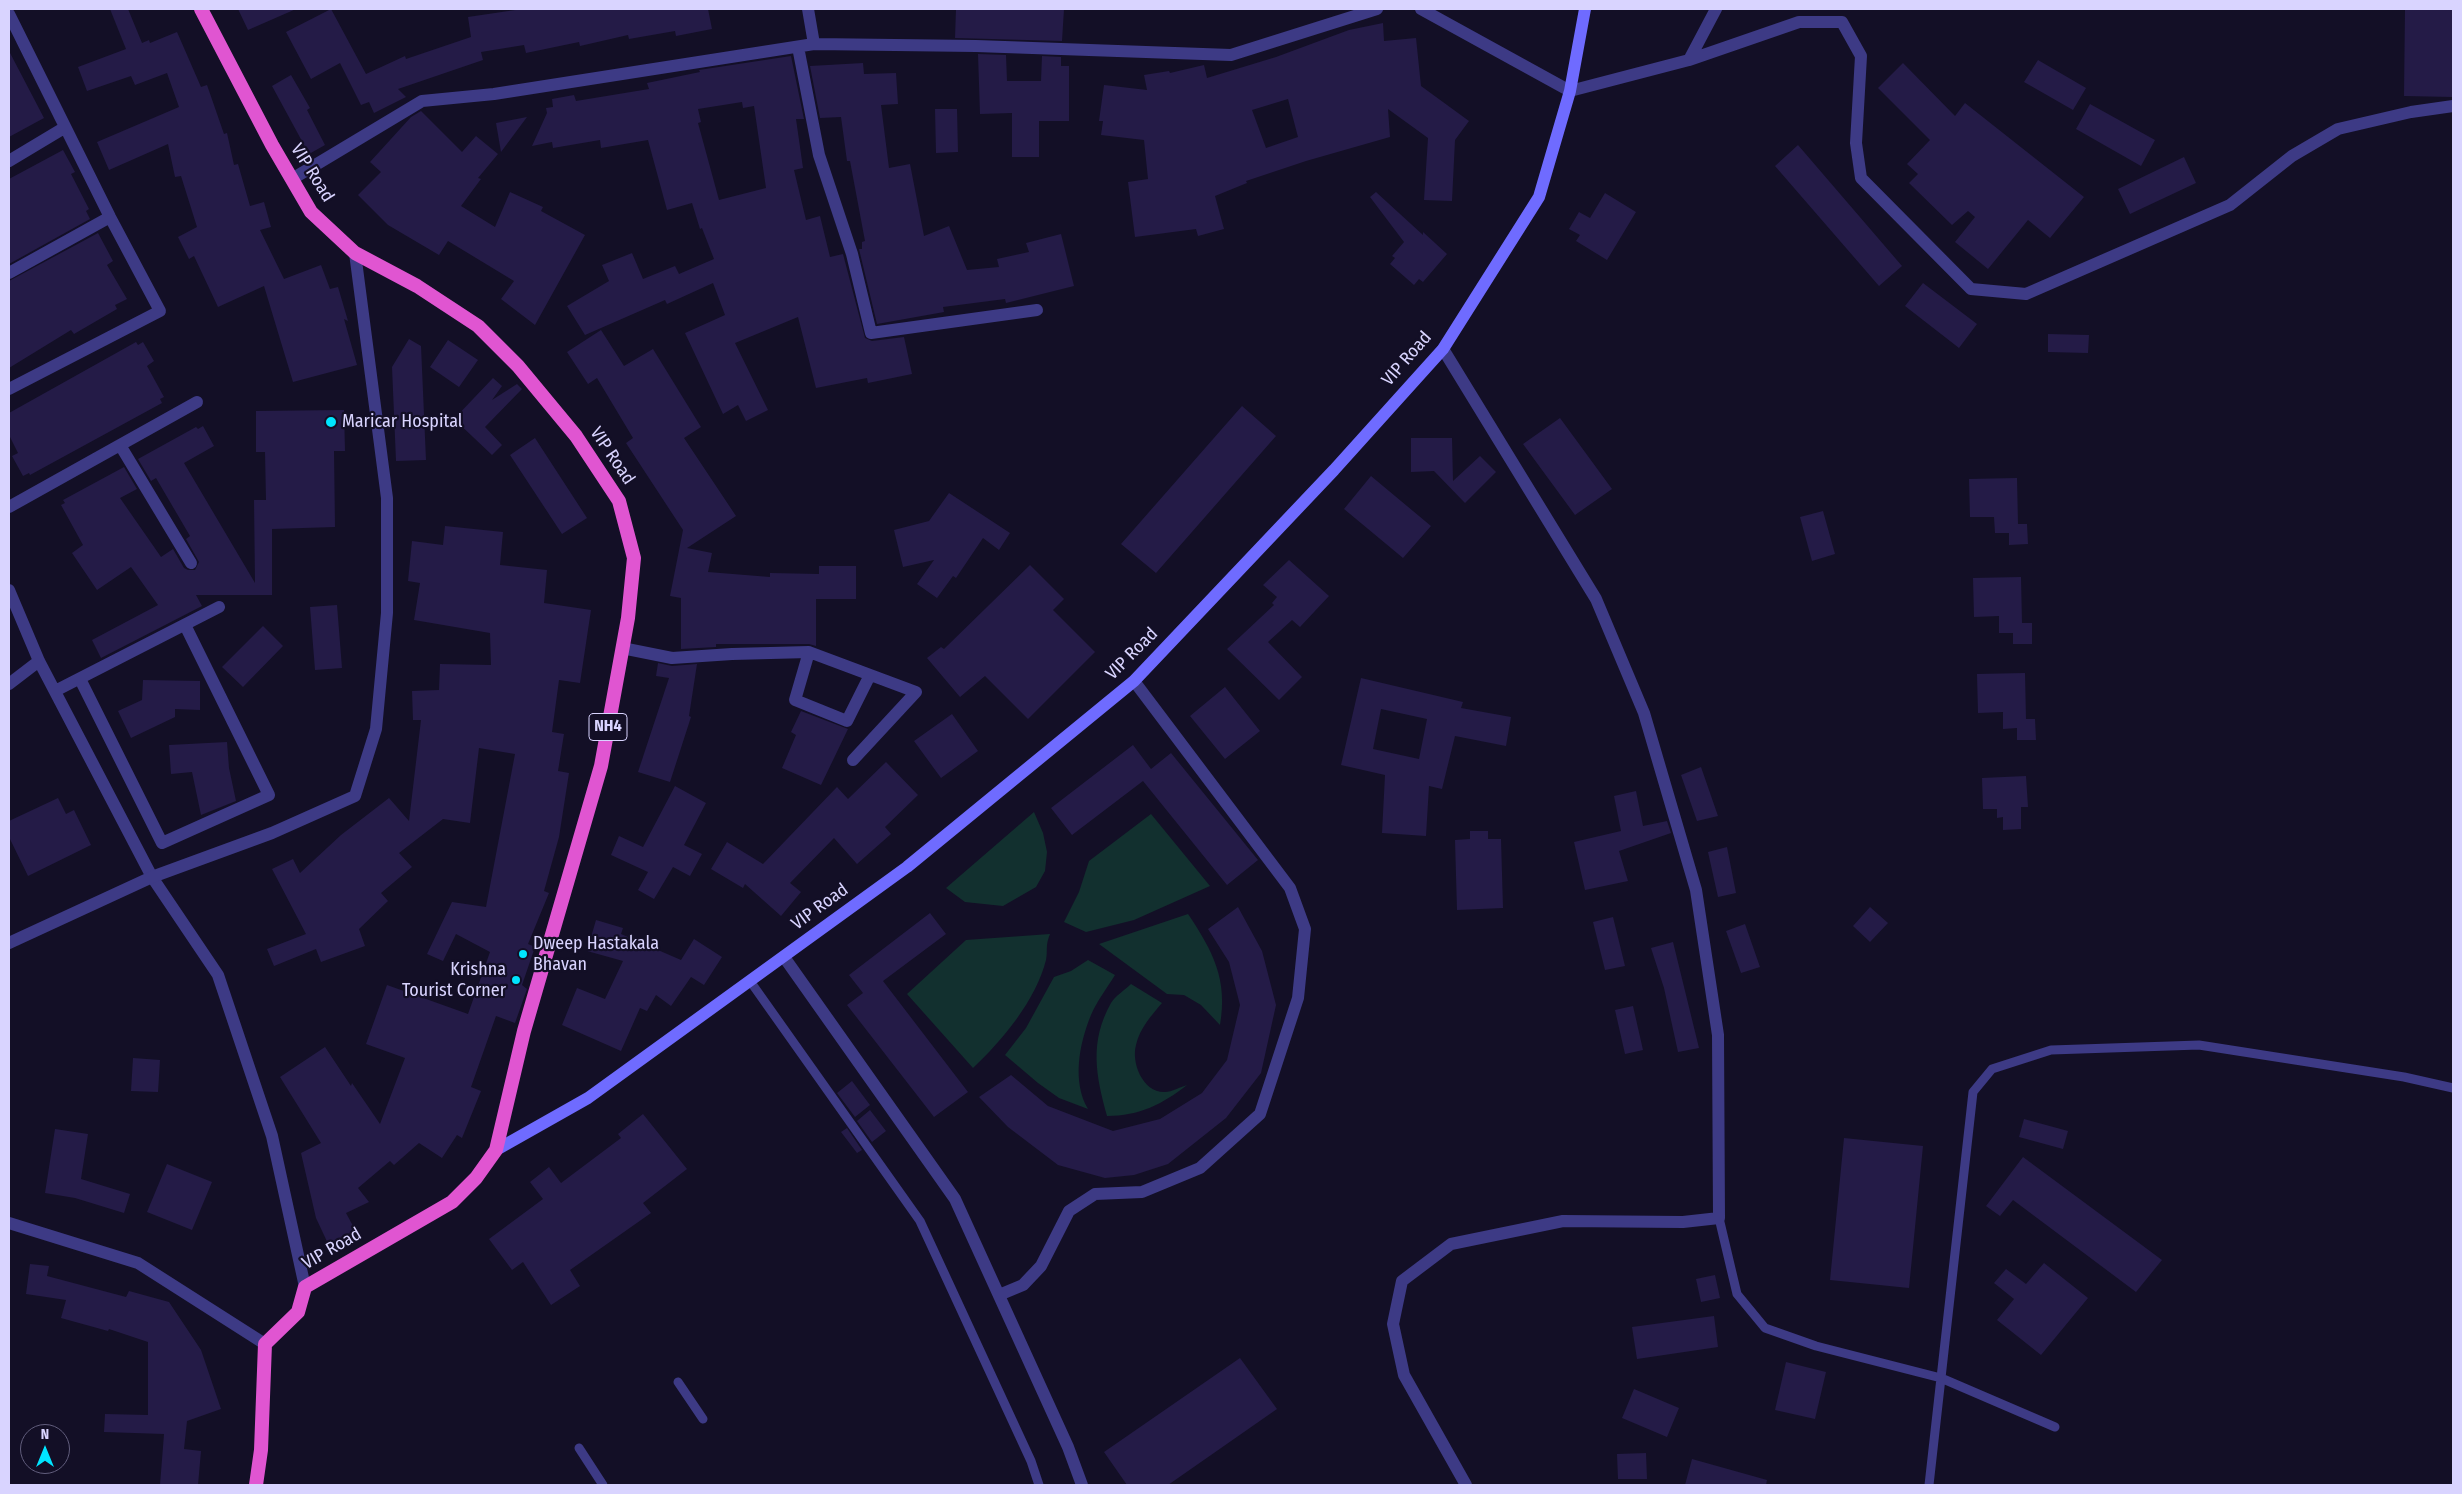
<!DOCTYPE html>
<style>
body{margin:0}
#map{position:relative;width:2462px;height:1494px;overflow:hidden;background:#130f26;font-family:"Fira Sans Condensed",sans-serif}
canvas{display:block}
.frame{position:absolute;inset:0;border:10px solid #d9d4ff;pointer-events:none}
.north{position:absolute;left:20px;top:1424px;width:50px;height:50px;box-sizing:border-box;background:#130f26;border:1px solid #625e7d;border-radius:50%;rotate:0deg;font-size:14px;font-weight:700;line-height:20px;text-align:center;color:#d9d4ff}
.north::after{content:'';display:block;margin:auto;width:18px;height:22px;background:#00e5ff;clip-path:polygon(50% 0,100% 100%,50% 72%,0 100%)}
</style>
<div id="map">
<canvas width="2462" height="1494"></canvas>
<div class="frame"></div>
<div class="north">N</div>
</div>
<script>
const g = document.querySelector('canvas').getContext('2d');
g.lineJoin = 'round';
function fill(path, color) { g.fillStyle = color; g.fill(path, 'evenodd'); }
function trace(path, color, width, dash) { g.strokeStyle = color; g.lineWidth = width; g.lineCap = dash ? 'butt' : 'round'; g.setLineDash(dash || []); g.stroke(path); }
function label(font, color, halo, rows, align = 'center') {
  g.font = font + ' "Fira Sans Condensed",sans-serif'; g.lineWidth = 4.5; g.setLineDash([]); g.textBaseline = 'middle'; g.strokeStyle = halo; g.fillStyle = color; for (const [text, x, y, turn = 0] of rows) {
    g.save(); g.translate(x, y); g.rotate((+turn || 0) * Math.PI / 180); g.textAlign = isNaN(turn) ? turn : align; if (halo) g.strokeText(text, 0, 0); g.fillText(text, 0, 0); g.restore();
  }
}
const green = new Path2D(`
 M 1034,812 L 1043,833 L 1047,852 L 1045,871 L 1036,887 L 1003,906 L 965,902 L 946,888 Z
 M 1151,814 L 1210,886 L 1134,920 L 1086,932 L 1064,922 L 1079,892 L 1089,861 Z
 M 1188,914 C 1213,951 1228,980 1220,1025 L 1201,1005 L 1184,995 L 1167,994 L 1099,944 Z
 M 1050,934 C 1045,946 1048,950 1046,960 C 1036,1000 1002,1041 973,1068 L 907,994 L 966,940 Z
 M 1088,960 L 1115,975 C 1107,988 1097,1001 1091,1015 C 1079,1044 1072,1082 1088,1109 L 1059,1098 L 1038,1083 L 1005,1055 L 1026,1028 L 1054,977 L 1071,971 Z
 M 1131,984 L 1162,1003 C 1151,1016 1140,1028 1136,1045 C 1131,1063 1143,1093 1165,1092 C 1172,1092 1180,1087 1187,1085 C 1163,1104 1139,1116 1107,1116 C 1096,1076 1089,1042 1111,1003 C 1115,996 1125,990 1131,984 Z`);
const building = new Path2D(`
 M 110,9 L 128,9 L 142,43 L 149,40 L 150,43 L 177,32 L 201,87 L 207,85 L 224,134 L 227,133 L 234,165 L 238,164 L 250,206 L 264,202 L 271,227 L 260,230 L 284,279 L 321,265 L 330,289 L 338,287 L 348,321 L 344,319 L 357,365 L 293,382 L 264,286 L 218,307 L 194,256 L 189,259 L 178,237 L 197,227 L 181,176 L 175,177 L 168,144 L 109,170 L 97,142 L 179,107 L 167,73 L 135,85 L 131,76 L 87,91 L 78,67 L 126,49 Z
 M 238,9 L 296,9 L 248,30 Z
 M 331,9 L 366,74 L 405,56 L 406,59 L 471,37 L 468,17 L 522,9 L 708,9 L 712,29 L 676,36 L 675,31 L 629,39 L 628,35 L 580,46 L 579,42 L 526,53 L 524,45 L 481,52 L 483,60 L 398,89 L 406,97 L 374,113 L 369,102 L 361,105 L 340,63 L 311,79 L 286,32 Z
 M 956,9 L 1064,9 L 1062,41 L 955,38 Z
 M 2405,9 L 2453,9 L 2453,97 L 2404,96 Z
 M 1383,23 L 1384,41 L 1416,38 L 1421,86 L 1469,121 L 1455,140 L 1452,201 L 1424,200 L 1428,138 L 1388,109 L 1390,137 L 1306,161 L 1246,181 L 1247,183 L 1215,196 L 1224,229 L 1198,236 L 1196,229 L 1135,237 L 1128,182 L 1148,179 L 1144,140 L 1101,135 L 1103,121 L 1099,121 L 1104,85 L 1147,90 L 1144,75 L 1169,71 L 1170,73 L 1204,65 L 1207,78 L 1276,57 L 1349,30 ZM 1288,99 L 1298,137 L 1266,148 L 1252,110 Z
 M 9,51 L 44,118 L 9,137 Z
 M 978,54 L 1006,55 L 1007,81 L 1041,81 L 1042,56 L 1061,57 L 1061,66 L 1069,66 L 1069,121 L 1039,121 L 1039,157 L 1012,157 L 1012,113 L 980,114 Z
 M 791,56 L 804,119 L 796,119 L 803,168 L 794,170 L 806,220 L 820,216 L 830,257 L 843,254 L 865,338 L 872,341 L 904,337 L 912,374 L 868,383 L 867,378 L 816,388 L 798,317 L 735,343 L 768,410 L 746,421 L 738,405 L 723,414 L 685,333 L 725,315 L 713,283 L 667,304 L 665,300 L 585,335 L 567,306 L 609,281 L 602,265 L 632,253 L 643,279 L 675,266 L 679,274 L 714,259 L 702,228 L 700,229 L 692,203 L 667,210 L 648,140 L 601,148 L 600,140 L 553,148 L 552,142 L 532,146 L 547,113 L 546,108 L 553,107 L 552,99 L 574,95 L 576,101 L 649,89 L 647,83 L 700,72 L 699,70 ZM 742,102 L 743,108 L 754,106 L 766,188 L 719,200 L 698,123 L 701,122 L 698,109 Z
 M 2038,60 L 2086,88 L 2073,110 L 2024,82 Z
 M 863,63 L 864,74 L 896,73 L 898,104 L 881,105 L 889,168 L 910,164 L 924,236 L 949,226 L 967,270 L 999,267 L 997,259 L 1029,252 L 1026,243 L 1061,234 L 1074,286 L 1006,303 L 1005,299 L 943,307 L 944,312 L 877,324 L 859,249 L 862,249 L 862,242 L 865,241 L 850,161 L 847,161 L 841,117 L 820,118 L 810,66 Z
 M 1903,63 L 1955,116 L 1965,103 L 2084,197 L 2050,238 L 2028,220 L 1988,269 L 1955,242 L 1975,217 L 1968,211 L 1952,225 L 1909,183 L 1918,174 L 1907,164 L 1930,140 L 1878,88 Z
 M 291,75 L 310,108 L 307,110 L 325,145 L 309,154 L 272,86 Z
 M 2090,104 L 2155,140 L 2141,166 L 2076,129 Z
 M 935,109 L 957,109 L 958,152 L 936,153 Z
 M 421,111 L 462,152 L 476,136 L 498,154 L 478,178 L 481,179 L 461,206 L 495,227 L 510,192 L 543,207 L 541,211 L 585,235 L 535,325 L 501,299 L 514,281 L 448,241 L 439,255 L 388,225 L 358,195 L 381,172 L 370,162 L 411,117 Z
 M 527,117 L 501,152 L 496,123 Z
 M 1798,145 L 1902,266 L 1879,286 L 1775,166 Z
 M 63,150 L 75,172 L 71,174 L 89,209 L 86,211 L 90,219 L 9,264 L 9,179 Z
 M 2184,157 L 2196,183 L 2130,214 L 2118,189 Z
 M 1376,192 L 1423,235 L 1423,232 L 1447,254 L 1423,282 L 1419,279 L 1414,285 L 1390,264 L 1395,258 L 1392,256 L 1404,242 L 1370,197 Z
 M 1605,193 L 1636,212 L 1607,260 L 1576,241 L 1580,235 L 1569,229 L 1579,212 L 1590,218 Z
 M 98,233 L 113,261 L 107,265 L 127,299 L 115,305 L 117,309 L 74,334 L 71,330 L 9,368 L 9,281 Z
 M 1923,283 L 1977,324 L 1959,348 L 1905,306 Z
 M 601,330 L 624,366 L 653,349 L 701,427 L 684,438 L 736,516 L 687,548 L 712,553 L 708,572 L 770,577 L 770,573 L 819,574 L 819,566 L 856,566 L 856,599 L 816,599 L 816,646 L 809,644 L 716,644 L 716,647 L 681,649 L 681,598 L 670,596 L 683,530 L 626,443 L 633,438 L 597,378 L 588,384 L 567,352 Z
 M 2048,334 L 2089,335 L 2088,353 L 2048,352 Z
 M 409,339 L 421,346 L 426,460 L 396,461 L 392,367 Z
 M 448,340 L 478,360 L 459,387 L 430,367 Z
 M 136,342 L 138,345 L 143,342 L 154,361 L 147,366 L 164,397 L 160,399 L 162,403 L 30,475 L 29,473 L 23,476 L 12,456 L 18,453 L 9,435 L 9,413 Z
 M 493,378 L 502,386 L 492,400 L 517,384 L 522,389 L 485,427 L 502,445 L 492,455 L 454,419 Z
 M 1242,406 L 1276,436 L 1156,573 L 1121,544 Z
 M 344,410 L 345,451 L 334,451 L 335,527 L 272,529 L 272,595 L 196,595 L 202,606 L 101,658 L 92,640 L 158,605 L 131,567 L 97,590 L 72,553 L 83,545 L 61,505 L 65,503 L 63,500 L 124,467 L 137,489 L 120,498 L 161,557 L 173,549 L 184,568 L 188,570 L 195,570 L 199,562 L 186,539 L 190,536 L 156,478 L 151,481 L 138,459 L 196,427 L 198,429 L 203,426 L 214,446 L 184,463 L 255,583 L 254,500 L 266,500 L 265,452 L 256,452 L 256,411 Z
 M 1560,418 L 1612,489 L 1575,515 L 1523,444 Z
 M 535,438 L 587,518 L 562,534 L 510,455 Z
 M 1411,438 L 1452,438 L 1453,481 L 1480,456 L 1496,472 L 1465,503 L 1434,471 L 1411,472 Z
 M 1371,476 L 1431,526 L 1403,558 L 1344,509 Z
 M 2017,478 L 2018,524 L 2027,524 L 2028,544 L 2009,545 L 2009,533 L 1995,533 L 1994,517 L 1970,517 L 1969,479 Z
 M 949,493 L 1010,533 L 999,550 L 983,538 L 956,578 L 953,576 L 937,598 L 917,584 L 934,560 L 903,567 L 894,530 L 929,521 Z
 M 1823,511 L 1835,554 L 1812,561 L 1800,517 Z
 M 445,526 L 503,532 L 500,565 L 547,570 L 544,603 L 591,610 L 580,683 L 559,680 L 552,732 L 564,734 L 558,771 L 569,773 L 559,837 L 544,891 L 549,893 L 528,944 L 535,947 L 522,985 L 527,989 L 515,1023 L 496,1016 L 471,1087 L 481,1091 L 462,1138 L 457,1135 L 442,1158 L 419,1143 L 394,1165 L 390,1161 L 358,1188 L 369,1202 L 346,1213 L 359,1237 L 331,1250 L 316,1218 L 301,1153 L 321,1143 L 280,1077 L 325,1047 L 351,1086 L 352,1083 L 380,1124 L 405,1058 L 366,1044 L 387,985 L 468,1014 L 490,952 L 456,934 L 443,961 L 427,954 L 452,902 L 486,907 L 515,754 L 479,748 L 470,823 L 443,819 L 399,853 L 412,867 L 381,893 L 388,901 L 359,929 L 365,946 L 321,962 L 316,949 L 274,966 L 267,949 L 306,934 L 272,869 L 293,859 L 300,873 L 341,835 L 389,798 L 409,821 L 421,720 L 413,720 L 412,691 L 439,690 L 440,664 L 491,665 L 490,633 L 414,620 L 420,583 L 408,581 L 412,541 L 443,545 Z
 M 1289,560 L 1329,596 L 1300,627 L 1292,620 L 1268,642 L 1302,677 L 1279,700 L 1227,649 L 1274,605 L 1272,603 L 1277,597 L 1263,585 Z
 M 1030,565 L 1064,599 L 1053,610 L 1095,652 L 1028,719 L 985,676 L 960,697 L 927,658 L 941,647 L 944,649 Z
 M 2021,577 L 2022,623 L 2032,623 L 2032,644 L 2013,644 L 2013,633 L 1999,633 L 1999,616 L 1974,617 L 1973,578 Z
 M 337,605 L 342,668 L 315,670 L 310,607 Z
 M 263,626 L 283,646 L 243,687 L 222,667 Z
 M 658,663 L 672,666 L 697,664 L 689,716 L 691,717 L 670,782 L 638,772 L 669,678 L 656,676 Z
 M 2025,673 L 2026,719 L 2035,719 L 2036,740 L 2017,740 L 2017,728 L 2003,729 L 2003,712 L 1978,713 L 1977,674 Z
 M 1361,678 L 1463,702 L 1461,708 L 1511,717 L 1506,746 L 1455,736 L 1442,789 L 1429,786 L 1426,836 L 1382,833 L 1385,775 L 1341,765 ZM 1381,709 L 1427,719 L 1419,759 L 1373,749 Z
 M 143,680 L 200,681 L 200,710 L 175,709 L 175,717 L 131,738 L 118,711 L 142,700 Z
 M 1225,687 L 1260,731 L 1225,759 L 1190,716 Z
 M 801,711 L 848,729 L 821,785 L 782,768 L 796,735 L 791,732 Z
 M 952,714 L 978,751 L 941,778 L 914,741 Z
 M 227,742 L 229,768 L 236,801 L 201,815 L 192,772 L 171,774 L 169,745 Z
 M 1133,745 L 1151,769 L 1171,753 L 1258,860 L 1227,885 L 1143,781 L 1072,835 L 1051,808 Z
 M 886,762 L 918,795 L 885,827 L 891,834 L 857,864 L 834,838 L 790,883 L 801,892 L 781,916 L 745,884 L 743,888 L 711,869 L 727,842 L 763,864 L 837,787 L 848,799 Z
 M 1701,767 L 1718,816 L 1697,821 L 1681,775 Z
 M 2026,776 L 2028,807 L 2021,807 L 2021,829 L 2003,830 L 2003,817 L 1997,818 L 1997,809 L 1983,809 L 1982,778 Z
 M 675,786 L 706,803 L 684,845 L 702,854 L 690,876 L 673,867 L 654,899 L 638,890 L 648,872 L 611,855 L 619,836 L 643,847 Z
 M 1636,791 L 1643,826 L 1667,821 L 1671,833 L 1619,851 L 1628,881 L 1585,890 L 1574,842 L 1621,831 L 1614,796 Z
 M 58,798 L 66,814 L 74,810 L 91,845 L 28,876 L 9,837 L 9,821 Z
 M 1470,831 L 1488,831 L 1488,839 L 1501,839 L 1503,908 L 1457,910 L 1455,840 L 1470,839 Z
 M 1727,847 L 1736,893 L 1718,897 L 1708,852 Z
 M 1238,907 L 1262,951 L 1276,1005 L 1261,1073 L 1226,1118 L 1168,1164 L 1134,1175 L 1105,1178 L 1058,1165 L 1008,1127 L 979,1097 L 1011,1075 L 1048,1106 L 1113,1131 L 1160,1119 L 1202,1093 L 1227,1060 L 1240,1005 L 1229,962 L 1208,929 Z
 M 1870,907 L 1888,923 L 1870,942 L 1853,926 Z
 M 930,913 L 946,934 L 883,981 L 968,1092 L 934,1117 L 847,1005 L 863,993 L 849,975 Z
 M 1613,917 L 1625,966 L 1605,970 L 1593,922 Z
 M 596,920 L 623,928 L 621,934 L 681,960 L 694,939 L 722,957 L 704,985 L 691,977 L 671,1006 L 656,995 L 647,1011 L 640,1008 L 621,1051 L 562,1025 L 577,988 L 605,999 L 623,961 L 587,951 Z
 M 1745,924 L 1760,967 L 1741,973 L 1726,931 Z
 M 1673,942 L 1699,1048 L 1678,1052 L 1664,988 L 1651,948 Z
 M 1633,1006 L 1643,1050 L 1625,1054 L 1615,1010 Z
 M 133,1058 L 160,1060 L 158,1092 L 131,1091 Z
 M 852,1081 L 870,1105 L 855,1117 L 837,1093 Z
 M 870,1110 L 886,1131 L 872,1142 L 857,1121 Z
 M 643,1114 L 687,1169 L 643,1203 L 651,1213 L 570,1270 L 580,1286 L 551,1305 L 523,1262 L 512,1270 L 489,1239 L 543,1199 L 530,1182 L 549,1167 L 561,1183 L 621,1138 L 618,1134 Z
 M 2024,1119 L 2068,1131 L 2063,1149 L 2019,1137 Z
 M 847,1128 L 862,1150 L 857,1153 L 841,1132 Z
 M 55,1129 L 88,1134 L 81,1179 L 130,1194 L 124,1213 L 75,1198 L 45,1193 Z
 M 1844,1138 L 1923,1146 L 1909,1288 L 1830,1280 Z
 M 2023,1157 L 2162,1260 L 2136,1292 L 2013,1200 L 2000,1216 L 1986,1206 Z
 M 167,1164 L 212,1182 L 192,1230 L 147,1212 Z
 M 2044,1263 L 2088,1298 L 2041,1355 L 1997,1320 L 2014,1299 L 1994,1283 L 2006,1269 L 2026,1284 Z
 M 30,1264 L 49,1266 L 47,1276 L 126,1297 L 129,1291 L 169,1302 L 201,1350 L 221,1409 L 187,1421 L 184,1449 L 201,1451 L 198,1485 L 160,1485 L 164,1434 L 104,1432 L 105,1414 L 148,1415 L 148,1342 L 109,1329 L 108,1331 L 61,1318 L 66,1300 L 26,1294 Z
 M 1715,1275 L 1720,1298 L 1701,1302 L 1696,1279 Z
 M 1714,1316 L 1718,1347 L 1637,1359 L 1632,1327 Z
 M 1240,1358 L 1277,1409 L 1168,1485 L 1127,1485 L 1104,1452 Z
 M 1786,1362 L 1826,1372 L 1815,1419 L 1775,1410 Z
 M 1634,1389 L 1679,1408 L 1667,1437 L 1622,1418 Z
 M 1646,1453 L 1647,1479 L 1618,1479 L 1617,1454 Z
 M 1692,1459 L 1767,1480 L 1766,1485 L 1685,1485 Z`);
const service = new Path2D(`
 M 750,981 L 920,1221 L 1031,1461 L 1039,1485
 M 1719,1218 L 1737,1294 L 1765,1328 L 1816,1346 L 1941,1378 L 2055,1427
 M 678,1382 L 703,1419
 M 579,1448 L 603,1485
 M 1929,1485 L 1973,1092 L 1992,1069 L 2051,1050 L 2199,1045 L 2404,1077 L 2453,1088`);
const minor = new Path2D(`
 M 808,9 L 814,44
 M 1421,9 L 1570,91 L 1689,60 L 1716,9
 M 9,14 L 110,217 L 160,311 L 9,389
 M 798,47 L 819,155 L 852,254 L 871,333 L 1037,310
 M 1689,60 L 1799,22 L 1842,22 L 1861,56 L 1856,143 L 1861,178 L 1971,289 L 2026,294 L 2230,205 L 2292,156 L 2338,129 L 2411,112 L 2453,106
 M 9,161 L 64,128
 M 292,179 L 422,101 L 494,94 L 814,44 L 976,46 L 1231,55 L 1377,9
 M 9,273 L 110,217
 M 1443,349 L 1596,599 L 1644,713 L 1696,890 L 1718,1035 L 1719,1218 L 1683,1222 L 1563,1221 L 1451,1244 L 1402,1281 L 1393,1324 L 1404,1375 L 1466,1485
 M 120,445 L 191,563
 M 9,507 L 197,402
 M 9,590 L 39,661 L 152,877 L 218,975 L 272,1136 L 305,1287
 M 622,648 L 672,658 L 732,654 L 809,652 L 916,692 L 853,760
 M 809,652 L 795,700 L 847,721 L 870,675
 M 80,679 L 162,843 L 269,795 L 185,625
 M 9,684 L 39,661
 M 55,691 L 219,607
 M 784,957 L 955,1199 L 1068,1447 L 1082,1485
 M 999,1295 L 1023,1285 L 1041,1266 L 1069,1211 L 1095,1194 L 1142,1192 L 1200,1168 L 1260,1114 L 1298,998 L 1305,929 L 1290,888 L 1134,681`);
const tertiary = new Path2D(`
 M 9,943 L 152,877 L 272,833 L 355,796 L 376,729 L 387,613 L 387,498 L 355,253
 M 9,1223 L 138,1263 L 265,1344`);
const secondary = new Path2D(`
 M 496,1150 L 588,1098 L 907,867 L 1134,681 L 1334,470 L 1443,349 L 1539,197 L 1570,91 L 1585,9`);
const trunk = new Path2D(`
 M 201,9 L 272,145 L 311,212 L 355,253 L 417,286 L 478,326 L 518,366 L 576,436 L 619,501 L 634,558 L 628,618 L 601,766 L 524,1031 L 496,1150 L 476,1178 L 452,1202 L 305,1287 L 298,1312 L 265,1344 L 261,1450 L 256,1485`);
const markers = [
 [331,422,6,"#00e5ff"],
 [523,954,5,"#00e5ff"],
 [516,980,5,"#00e5ff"]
];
const shields = [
 [608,727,38]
];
const shieldNames = [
 ["NH4",608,727]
];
const streetNames = [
 ["VIP Road",312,173,58],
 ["VIP Road",1407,359,-49],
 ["VIP Road",612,456,56],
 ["VIP Road",1132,654,-45],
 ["VIP Road",820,907,-36],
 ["VIP Road",332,1249,-30]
];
const poiNames = [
 ["Maricar Hospital",342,422],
 ["Dweep Hastakala",533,944],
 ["Bhavan",533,965],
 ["Krishna",506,970,"right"],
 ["Tourist Corner",506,991,"right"]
];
fill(green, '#12302f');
fill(building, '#241b47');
trace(service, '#3d3a85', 9);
trace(minor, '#3d3a85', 12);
trace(tertiary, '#3d3a85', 12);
trace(secondary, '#6f6bff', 12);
trace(trunk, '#e055d1', 14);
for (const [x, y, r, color] of markers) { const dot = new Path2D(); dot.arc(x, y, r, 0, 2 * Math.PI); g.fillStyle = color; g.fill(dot); trace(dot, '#130f26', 2); }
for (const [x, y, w] of shields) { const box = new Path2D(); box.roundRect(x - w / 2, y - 13.5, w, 27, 4); g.fillStyle = '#130f26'; g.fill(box); trace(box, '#d9d4ff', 1); }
label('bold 16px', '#d9d4ff', null, shieldNames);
label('18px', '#d9d4ff', '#130f26', streetNames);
label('18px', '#d9d4ff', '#130f26', poiNames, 'left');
</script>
